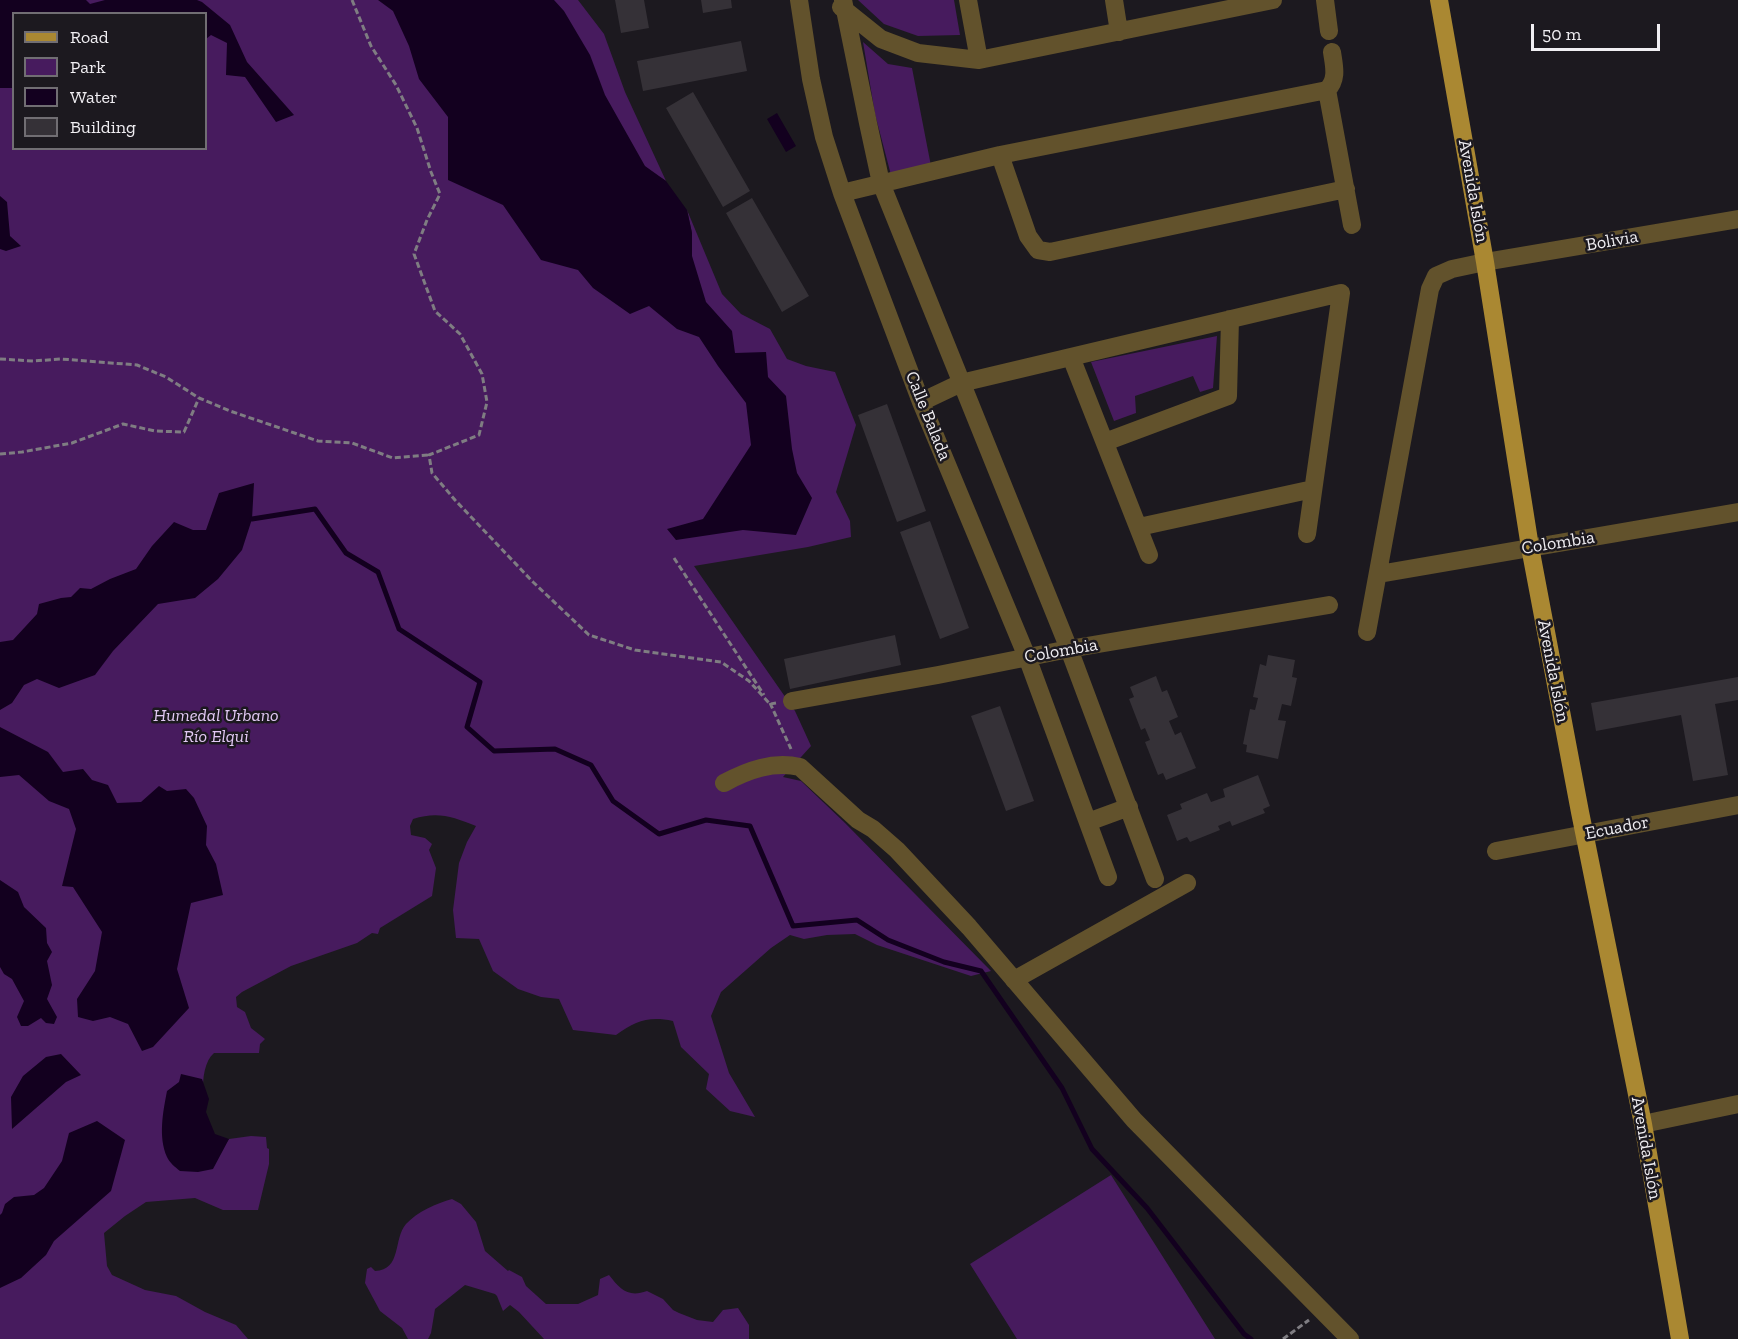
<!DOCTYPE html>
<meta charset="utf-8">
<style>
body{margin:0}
#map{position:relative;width:1738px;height:1339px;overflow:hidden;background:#1c191f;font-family:"Zilla Slab",serif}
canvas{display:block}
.legend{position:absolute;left:12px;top:12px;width:195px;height:138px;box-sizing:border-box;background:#1c191f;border:2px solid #716e73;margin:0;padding:8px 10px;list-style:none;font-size:18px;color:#f0eef2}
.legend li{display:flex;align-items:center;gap:12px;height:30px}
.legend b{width:30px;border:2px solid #716e73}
.scale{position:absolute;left:1531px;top:24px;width:129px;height:27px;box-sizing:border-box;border:3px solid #f0eef2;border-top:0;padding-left:8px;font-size:18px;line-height:21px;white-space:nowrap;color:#f0eef2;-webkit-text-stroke:4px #1c191f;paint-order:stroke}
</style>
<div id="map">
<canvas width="1738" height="1339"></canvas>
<ul class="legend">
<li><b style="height:8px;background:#aa8832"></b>Road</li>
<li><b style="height:16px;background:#471b5e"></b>Park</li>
<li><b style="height:16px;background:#13001f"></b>Water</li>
<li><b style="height:16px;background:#353137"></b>Building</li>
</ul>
<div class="scale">50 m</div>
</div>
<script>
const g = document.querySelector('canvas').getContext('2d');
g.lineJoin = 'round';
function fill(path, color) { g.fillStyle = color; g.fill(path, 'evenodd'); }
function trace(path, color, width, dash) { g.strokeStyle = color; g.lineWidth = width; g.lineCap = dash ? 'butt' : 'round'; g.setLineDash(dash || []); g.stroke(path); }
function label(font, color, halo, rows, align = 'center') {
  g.font = font + ' "Zilla Slab",serif'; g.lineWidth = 5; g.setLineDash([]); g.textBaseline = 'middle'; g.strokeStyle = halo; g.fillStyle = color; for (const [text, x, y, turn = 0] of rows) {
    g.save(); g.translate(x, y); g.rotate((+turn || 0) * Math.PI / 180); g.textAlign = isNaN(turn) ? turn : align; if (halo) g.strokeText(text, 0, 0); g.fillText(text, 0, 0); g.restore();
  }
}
const green = new Path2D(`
 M 0,0 L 578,0 L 604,34 L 625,92 L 666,181 L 660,177 L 692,233 L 687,210 L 722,294 L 741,314 L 770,329 L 787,359 L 806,366 L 835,372 L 856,425 L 836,492 L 850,521 L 851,537 L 808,547 L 694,566 L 795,711 L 811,746 L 783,777 L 801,781 L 845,823 L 991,971 L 971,976 L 877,945 L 855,934 L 827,935 L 804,939 L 790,935 L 771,948 L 721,992 L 711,1016 L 729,1073 L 755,1117 L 730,1111 L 706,1089 L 709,1074 L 681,1047 L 673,1021 C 648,1016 636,1021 616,1035 L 573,1030 L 559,999 L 541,997 L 518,989 L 493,971 L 479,939 L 456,938 L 453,910 L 459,863 L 467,842 L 476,826 C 453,817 438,811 413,819 L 410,826 L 411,835 L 425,838 L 432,844 L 429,850 L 436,868 L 432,896 L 380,928 L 378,934 L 372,933 L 357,943 L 291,966 L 242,992 L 236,997 L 237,1007 L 245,1012 L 251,1028 L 265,1039 L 260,1044 L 259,1053 L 214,1053 C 196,1068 202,1123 218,1138 C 221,1140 224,1142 226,1143 L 229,1139 L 251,1136 L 266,1137 L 267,1148 L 269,1149 L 269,1164 L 258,1210 L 223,1210 L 195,1198 L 146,1202 L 125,1216 L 104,1233 L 107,1266 L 112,1275 L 145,1290 L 176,1296 L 205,1312 L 236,1325 L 248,1339 L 0,1339 ZM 14,14 L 206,14 L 206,148 L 14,148 Z
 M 858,0 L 954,0 L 960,35 L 918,36 L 884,24 Z
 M 863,42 L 888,64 L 912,68 L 931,166 L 891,175 L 875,114 Z
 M 1217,336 L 1213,388 L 1200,392 L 1193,376 L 1135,396 L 1136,413 L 1114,421 L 1091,362 Z
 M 1111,1175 L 1215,1339 L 1017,1339 L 970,1264 Z
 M 452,1199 L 461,1204 L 476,1222 L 485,1251 L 508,1271 L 509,1270 L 522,1277 L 526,1286 L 546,1304 L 578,1304 L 598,1295 L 600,1279 L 609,1275 C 620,1289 628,1298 647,1291 L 663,1299 L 673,1310 L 679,1313 L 697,1320 L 713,1322 L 723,1310 L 738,1308 L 749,1325 L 749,1339 L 544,1339 L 519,1312 L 510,1305 L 503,1311 L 497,1296 L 495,1294 L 465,1285 L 435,1309 L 431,1333 L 428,1339 L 408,1339 L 402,1328 L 380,1311 L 365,1283 L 367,1269 L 371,1267 L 375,1271 C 402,1270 393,1239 406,1224 C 417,1212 437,1203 452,1199 Z`);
const water = new Path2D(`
 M 0,0 L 86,0 L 90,4 L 105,0 L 197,0 L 202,2 L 230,25 L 247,62 L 294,115 L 276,122 L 245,77 L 226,75 L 227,43 L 211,35 L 206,39 L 206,14 L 14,14 L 13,88 L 0,88 Z
 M 378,0 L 554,0 L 564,11 L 590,55 L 605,95 L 645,166 L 666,181 L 687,210 L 692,233 L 692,256 L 706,302 L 732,331 L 735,353 L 766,352 L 768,377 L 786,396 L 792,449 L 797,473 L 812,498 L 796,535 L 743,530 L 676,540 L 667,529 L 703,519 L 751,445 L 746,403 L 718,366 L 699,337 L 677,329 L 649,306 L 630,314 L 593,288 L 578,270 L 541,260 L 503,205 L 448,180 L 448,117 L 419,79 L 409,46 L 393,11 Z
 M 777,113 L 796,146 L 786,152 L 767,119 Z
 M 0,196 L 7,202 L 10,236 L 21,246 L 6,251 L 0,249 Z
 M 254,483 L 252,519 L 242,550 L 218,579 L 195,598 L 158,604 L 113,651 L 95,675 L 59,688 L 37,679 L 24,685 L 12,703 L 0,710 L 0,642 L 13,640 L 37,614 L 39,604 L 61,598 L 71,597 L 80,588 L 91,589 L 110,579 L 136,569 L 152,546 L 174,522 L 193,530 L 206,530 L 219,493 Z
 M 0,727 L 48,752 L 63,772 L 83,769 L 92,780 L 108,785 L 117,803 L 141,802 L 159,786 L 167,791 L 186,789 L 194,798 L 207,826 L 206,845 L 216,864 L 223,895 L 191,903 L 177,969 L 189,1008 L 153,1047 L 142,1051 L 128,1024 L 110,1017 L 93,1021 L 78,1017 L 77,999 L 95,971 L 102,932 L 73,887 L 62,886 L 76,829 L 69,809 L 49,801 L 19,775 L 0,777 Z
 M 0,880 L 18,892 L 24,907 L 46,928 L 47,943 L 52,952 L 47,961 L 52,985 L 47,999 L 57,1017 L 54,1024 L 46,1023 L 41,1018 L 28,1026 L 21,1026 L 17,1017 L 24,1001 L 12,979 L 4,974 L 0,967 Z
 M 61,1054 L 81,1075 L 66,1082 L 12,1129 L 11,1097 L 23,1076 L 46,1057 Z
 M 181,1074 L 202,1079 L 209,1099 L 206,1112 L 215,1134 L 229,1139 L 213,1169 L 198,1172 L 180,1171 C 175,1167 169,1162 167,1157 C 158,1137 163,1112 167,1091 L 179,1082 Z
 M 97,1121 L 125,1140 L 111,1191 L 54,1241 L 46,1255 L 21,1278 L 0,1288 L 0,1215 L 2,1213 L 5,1204 L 14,1197 L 34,1195 L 44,1188 L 62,1161 L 69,1133 Z`);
const stream = new Path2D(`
 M 252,519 L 315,509 L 346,553 L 378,572 L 399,629 L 480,682 L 467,727 L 494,751 L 555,749 L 591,765 L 613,801 L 659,834 L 706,820 L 750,826 L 793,926 L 857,920 L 888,940 L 944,962 L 981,971 L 1062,1088 L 1092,1149 L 1147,1208 L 1244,1334 L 1251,1339`);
const building = new Path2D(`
 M 615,0 L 644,0 L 649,28 L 621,33 Z
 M 701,0 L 731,0 L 732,8 L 703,13 Z
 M 741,41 L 747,71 L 643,91 L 637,61 Z
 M 693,92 L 750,191 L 723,207 L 666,108 Z
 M 752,198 L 809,296 L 782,312 L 726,213 Z
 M 887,404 L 926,511 L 897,522 L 858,415 Z
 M 930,521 L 969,628 L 940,639 L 900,532 Z
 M 895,635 L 901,665 L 790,689 L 784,659 Z
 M 1268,655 L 1295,660 L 1292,677 L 1297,678 L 1291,706 L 1282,704 L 1278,720 L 1286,721 L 1278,759 L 1246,752 L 1247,745 L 1243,744 L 1250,709 L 1255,710 L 1258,698 L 1253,697 L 1260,664 L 1266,666 Z
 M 1156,676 L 1162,692 L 1167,690 L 1178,717 L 1169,721 L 1175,735 L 1181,732 L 1196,768 L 1166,780 L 1163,773 L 1158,775 L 1145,742 L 1150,740 L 1145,728 L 1141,730 L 1129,699 L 1134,697 L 1130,687 Z
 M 1738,677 L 1738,700 L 1715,704 L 1728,775 L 1693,781 L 1681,715 L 1596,731 L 1591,703 Z
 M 1000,706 L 1034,801 L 1006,811 L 971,716 Z
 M 1258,775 L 1270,806 L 1263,809 L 1265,813 L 1232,826 L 1230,821 L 1218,826 L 1220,830 L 1190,842 L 1187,837 L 1177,841 L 1167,815 L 1182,809 L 1180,804 L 1207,793 L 1211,802 L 1225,797 L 1223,789 Z`);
const path = new Path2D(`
 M 352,0 L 371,46 L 396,85 L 417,128 L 431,172 L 440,194 L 427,220 L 414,254 L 435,311 L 460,334 L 482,374 L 487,402 L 479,435 L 429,455 L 432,473 L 455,500 L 533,582 L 589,635 L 635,650 L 721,662 L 749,681 L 770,704 L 776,703
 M 0,359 L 33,361 L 61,359 L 137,365 L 166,377 L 199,398 L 230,411 L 318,441 L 352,443 L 393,458 L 429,455
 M 0,454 L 22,452 L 72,443 L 123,424 L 155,431 L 184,432 L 199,398
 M 674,558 L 764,695
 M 770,703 L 791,749
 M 1283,1339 L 1309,1320`);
const minor = new Path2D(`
 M 799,0 L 811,79 L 824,137 L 842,193 L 921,402 L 1027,657 L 1108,877
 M 843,0 L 868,123 L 881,183 L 1069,649 L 1155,879
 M 968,0 L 979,60
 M 1114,0 L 1119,32
 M 1325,0 L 1329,31
 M 841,7 L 881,39 L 918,53 L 979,60 L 1273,0
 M 1327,90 L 1352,225
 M 1000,155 L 1028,236 L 1038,250 L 1050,252 L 1346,189
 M 842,193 L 1000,155 L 1327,90 C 1338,79 1334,66 1332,52
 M 1071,357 L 1149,555
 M 921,402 L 961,383 L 1341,293 L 1307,534
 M 1105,442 L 1228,396 L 1230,319
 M 1139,527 L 1313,489
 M 1379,574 L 1738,512
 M 1367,632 L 1430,289 L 1436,276 L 1452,269 L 1485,262 L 1738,219
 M 792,701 L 938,675 L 1069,649 L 1329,605
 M 724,783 C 748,770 773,761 800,767 L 858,820 L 873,829 L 897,850 L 969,927 L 1134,1120 L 1350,1339
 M 1088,822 L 1129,807
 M 1496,851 L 1738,805
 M 1014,980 L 1187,883
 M 1643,1124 L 1738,1104`);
const major = new Path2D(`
 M 1439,0 L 1485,262 L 1530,547 L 1580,812 L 1643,1124 L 1680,1339`);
const streetNames = [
 ["Avenida Islón",1473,191,80],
 ["Bolivia",1612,241,-10],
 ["Calle Balada",928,416,68],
 ["Colombia",1558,543,-9],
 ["Colombia",1061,651,-10],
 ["Avenida Islón",1553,671,79],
 ["Ecuador",1617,828,-11],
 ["Avenida Islón",1646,1148,80]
];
const parkNames = [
 ["Humedal Urbano",216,716],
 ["Río Elqui",216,737]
];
fill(green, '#471b5e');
fill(water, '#13001f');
trace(stream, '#13001f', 5);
fill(building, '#353137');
trace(path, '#7f7d82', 3, [6, 3]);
trace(minor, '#62522c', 18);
trace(major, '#aa8832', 18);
label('18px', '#f0eef2', '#1c191f', streetNames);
label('italic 18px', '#e2c9f4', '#1c191f', parkNames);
</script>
